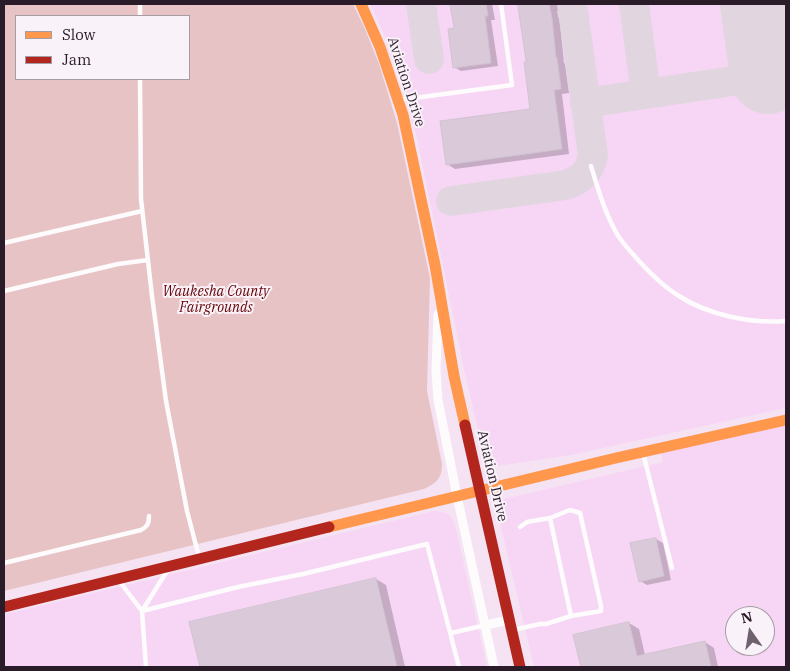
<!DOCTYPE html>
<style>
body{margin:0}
#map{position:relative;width:790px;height:671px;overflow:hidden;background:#f5e3f3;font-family:"IBM Plex Serif",serif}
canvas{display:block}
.frame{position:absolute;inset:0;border:5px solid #291b28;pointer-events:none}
.legend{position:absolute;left:15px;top:15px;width:175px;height:65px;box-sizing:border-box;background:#faf2f9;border:1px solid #a69ca5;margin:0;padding:6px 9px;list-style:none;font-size:15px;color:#291b28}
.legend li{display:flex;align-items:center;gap:10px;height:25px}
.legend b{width:25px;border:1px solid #a69ca5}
.north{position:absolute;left:725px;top:606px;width:50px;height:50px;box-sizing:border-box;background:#faf2f9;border:1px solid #a69ca5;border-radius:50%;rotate:347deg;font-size:14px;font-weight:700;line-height:20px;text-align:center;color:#291b28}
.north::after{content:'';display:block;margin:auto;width:18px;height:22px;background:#70616f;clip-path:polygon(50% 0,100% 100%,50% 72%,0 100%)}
</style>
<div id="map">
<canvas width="790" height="671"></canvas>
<div class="frame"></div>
<ul class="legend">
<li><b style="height:6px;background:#ff974d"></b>Slow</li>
<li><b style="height:6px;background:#b3261e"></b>Jam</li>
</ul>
<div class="north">N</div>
</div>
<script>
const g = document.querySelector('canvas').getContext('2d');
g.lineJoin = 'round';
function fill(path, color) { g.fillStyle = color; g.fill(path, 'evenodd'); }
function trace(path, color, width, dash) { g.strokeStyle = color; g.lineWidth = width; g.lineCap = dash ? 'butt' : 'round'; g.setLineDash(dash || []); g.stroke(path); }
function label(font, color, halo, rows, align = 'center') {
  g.font = font + ' "IBM Plex Serif",serif'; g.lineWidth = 4; g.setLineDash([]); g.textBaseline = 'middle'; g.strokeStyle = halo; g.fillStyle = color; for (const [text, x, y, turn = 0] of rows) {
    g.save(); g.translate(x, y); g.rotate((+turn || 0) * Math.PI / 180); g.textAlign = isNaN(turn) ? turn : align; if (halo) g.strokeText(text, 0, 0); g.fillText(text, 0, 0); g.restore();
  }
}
const built = new Path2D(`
 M 370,4 L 786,4 L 786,408 L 571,455 L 498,466 L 487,460 L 483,451 L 464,369 L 417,138 L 401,82 L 384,34 Z
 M 786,424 L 786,667 L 534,667 L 495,501 L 663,462 L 661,452 ZM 735,616 L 765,616 L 765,646 L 735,646 Z
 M 434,511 L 443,512 L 450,515 L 453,521 L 457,533 L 487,667 L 4,667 L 4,615 L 6,614 Z`);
const green = new Path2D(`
 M 4,4 L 353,4 L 365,29 L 379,64 L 397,123 L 430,278 L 427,391 L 442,464 C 442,479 436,483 424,489 L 4,591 ZM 16,16 L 189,16 L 189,79 L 16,79 Z`);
const shadow = new Path2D(`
 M 452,4 L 492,4 L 495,20 L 491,20 L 498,66 L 461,71 L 454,67 L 456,30 Z
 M 519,4 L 558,4 L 559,11 L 557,11 L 560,23 L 564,63 L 565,64 L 569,93 L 562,94 L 569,154 L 455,169 L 447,164 L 531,110 L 527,63 Z
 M 656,539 L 663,543 L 671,580 L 647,585 L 640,581 Z
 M 376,579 L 386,585 L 405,667 L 201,667 L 191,623 Z
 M 629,623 L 639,629 L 645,655 L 705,642 L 714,648 L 718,667 L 582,667 L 575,636 Z`);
const taxiway = new Path2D(`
 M 421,4 L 429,59
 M 634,4 L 646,94 L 786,73
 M 585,103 L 646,94
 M 451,201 L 566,185 C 582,179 590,172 593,155 L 572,4`);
const runway = new Path2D(`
 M 758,4 L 768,76`);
const building = new Path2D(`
 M 450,4 L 486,4 L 488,16 L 485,16 L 491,63 L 453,68 L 448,29 L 454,28 Z
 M 518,4 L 549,4 L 552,18 L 556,58 L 557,58 L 561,89 L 554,90 L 562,149 L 446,165 L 440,121 L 530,109 L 524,62 L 526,62 Z
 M 656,538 L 664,576 L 639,582 L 630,543 Z
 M 376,578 L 397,667 L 200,667 L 189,622 Z
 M 629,622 L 637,656 L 705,641 L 711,667 L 581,667 L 573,635 Z`);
const lane = new Path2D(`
 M 140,4 L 140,16
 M 140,79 L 141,199 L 152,296 L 166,401 L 187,511 L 199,557
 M 399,100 L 512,85 L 501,4
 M 591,166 C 598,189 605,213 617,234 C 623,244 632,253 639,261 C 651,274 664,287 679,296 C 708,315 752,324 786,321
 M 4,243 L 142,211
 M 4,291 L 118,264 L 148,260
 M 643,453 L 672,568
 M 550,518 L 571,616
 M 4,563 L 141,530 C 147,527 149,524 149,516
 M 120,582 L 142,611 L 167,571
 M 513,630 L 540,624 L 546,624 L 571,616 L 601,611 L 601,606 L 580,513 L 570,510 L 550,518 L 527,522 L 520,527
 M 451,633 L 486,625
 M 146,667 L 142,611 L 238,587 L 303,574 L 427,544 L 459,667`);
const street = new Path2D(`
 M 438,314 L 436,371 L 438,400 L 457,496 L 494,667
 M 486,625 L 509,620`);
const slow = new Path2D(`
 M 361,4 L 380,47 L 403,115 L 435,265 L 454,376 L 465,425
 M 329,527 L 616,458 L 786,420`);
const jam = new Path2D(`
 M 465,425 L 520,667
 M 4,607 L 329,527`);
const streetNames = [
 ["Aviation Drive",406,82,72],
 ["Aviation Drive",492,476,77]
];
const parkNames = [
 ["Waukesha County",216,292],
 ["Fairgrounds",216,308]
];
fill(built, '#f7d6f5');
fill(green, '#e7c3c5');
fill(shadow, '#0003');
trace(taxiway, '#e1d6e0', 30);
trace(runway, '#e1d6e0', 76);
fill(building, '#dacad9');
trace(building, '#d2c3d1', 1);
trace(lane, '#fefbfd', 4.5);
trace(street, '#fefbfd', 9);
trace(slow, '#ff974d', 11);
trace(jam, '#b3261e', 11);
label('14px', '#291b28', '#faf2f9', streetNames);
label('italic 14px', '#650304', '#faf2f9', parkNames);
</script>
